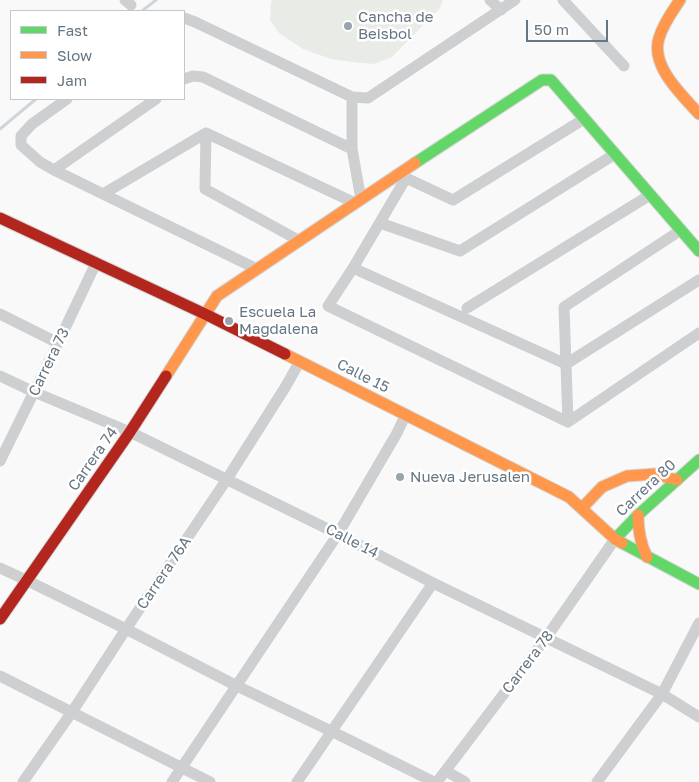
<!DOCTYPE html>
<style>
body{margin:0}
#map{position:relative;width:699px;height:782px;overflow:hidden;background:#f9f9f9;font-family:"Golos Text",sans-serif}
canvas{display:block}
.legend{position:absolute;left:10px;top:10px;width:175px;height:90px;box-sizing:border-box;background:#fff;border:1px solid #c1c8cd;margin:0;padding:6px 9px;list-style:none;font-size:15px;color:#657683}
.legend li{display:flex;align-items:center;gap:10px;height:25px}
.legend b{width:25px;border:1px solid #c1c8cd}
.scale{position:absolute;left:526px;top:20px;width:82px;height:22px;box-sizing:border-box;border:2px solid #657683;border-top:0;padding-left:6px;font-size:15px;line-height:18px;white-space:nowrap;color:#657683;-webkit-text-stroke:4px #fff;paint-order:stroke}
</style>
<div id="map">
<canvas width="699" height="782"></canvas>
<ul class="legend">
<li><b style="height:6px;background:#63d668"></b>Fast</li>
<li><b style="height:6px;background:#ff974d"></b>Slow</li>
<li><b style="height:6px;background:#b3261e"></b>Jam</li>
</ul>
<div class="scale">50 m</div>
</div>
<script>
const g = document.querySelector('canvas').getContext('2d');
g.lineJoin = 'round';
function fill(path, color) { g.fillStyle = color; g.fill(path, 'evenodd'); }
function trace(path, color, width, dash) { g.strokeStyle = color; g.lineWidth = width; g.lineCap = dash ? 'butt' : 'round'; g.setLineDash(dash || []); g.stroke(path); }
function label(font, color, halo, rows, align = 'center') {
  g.font = font + ' "Golos Text",sans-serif'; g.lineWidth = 5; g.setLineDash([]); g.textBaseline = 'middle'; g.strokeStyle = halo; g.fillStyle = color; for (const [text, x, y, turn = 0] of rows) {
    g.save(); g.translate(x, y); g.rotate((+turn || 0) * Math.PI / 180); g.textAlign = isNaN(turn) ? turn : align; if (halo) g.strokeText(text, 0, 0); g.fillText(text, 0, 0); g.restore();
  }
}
const green = new Path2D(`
 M 272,0 L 443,0 L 440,8 L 392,57 L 374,64 L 352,62 L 331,59 L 303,49 L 279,33 L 270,20 L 271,2 Z`);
const stream = new Path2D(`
 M 142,11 L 156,0
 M 0,129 L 36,99`);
const street = new Path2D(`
 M 125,0 L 131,5
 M 490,0 L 501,10
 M 563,0 L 624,66
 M 184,18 L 195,22 L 352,97 L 368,98 L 515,0
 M 184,79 L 193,76 L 203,77 L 352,149
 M 352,97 L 352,149 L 361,199
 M 67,99 L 32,124 L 21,136 L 21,145 L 40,162 L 54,170 L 103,194 L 257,269
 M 206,133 L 355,203
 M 206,133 L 205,189 L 300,241
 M 54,170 L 156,99
 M 403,172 L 406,178 L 453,200 L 584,119
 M 406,178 L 353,268 L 328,306 L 568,422
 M 103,194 L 206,133
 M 380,223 L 460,251 L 615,154
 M 353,268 L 566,364 L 699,280
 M 467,308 L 650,195
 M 0,314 L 58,343
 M 0,376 L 34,392 L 130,432 L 338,534 L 433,583 L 662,694 L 699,717
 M 568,422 L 564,307 L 681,230
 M 568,422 L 699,333
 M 0,461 L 58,343 L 96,263
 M 0,568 L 26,580 L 126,629 L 237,686 L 331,731 L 434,782
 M 0,676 L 210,782
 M 446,771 L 465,782
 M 23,782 L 72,712 L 126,629 L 227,479 L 286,386 L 300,361
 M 172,782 L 338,534 L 397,433 L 406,414
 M 297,782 L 433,583
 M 437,782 L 546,638 L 615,539
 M 597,782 L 662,694 L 699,623`);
const fast = new Path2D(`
 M 415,163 L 542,80 L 551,80 L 699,251
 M 615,539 L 638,515 L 699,460
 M 622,543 L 699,584`);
const slow = new Path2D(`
 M 680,0 C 672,12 663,24 659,38 C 650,66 682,95 699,114
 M 285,354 L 569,497 L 615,539 L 622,543
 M 166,376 L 217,296 L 415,163
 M 582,508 L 602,487 L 627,476 L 655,474 L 677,480
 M 638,515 C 638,530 640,543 647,557`);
const jam = new Path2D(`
 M 0,218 L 207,315 L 285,354
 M 0,619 L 130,432 L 166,376`);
const markers = [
 [348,26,5,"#99a4ac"],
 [229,321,5,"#99a4ac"],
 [400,477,5,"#99a4ac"]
];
const poiNames = [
 ["Cancha de",358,17],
 ["Beisbol",358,34],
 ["Escuela La",239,312],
 ["Magdalena",239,329],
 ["Nueva Jerusalen",410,477]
];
const streetNames = [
 ["Carrera 73",49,362,-64],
 ["Calle 15",363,376,27],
 ["Carrera 74",93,459,-55],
 ["Carrera 80",646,488,-43],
 ["Calle 14",352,541,27],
 ["Carrera 76A",164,573,-56],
 ["Carrera 78",528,662,-53]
];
fill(green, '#e8ebe6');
trace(stream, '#ced6d9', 3);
trace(fast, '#d5d6d7', 13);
trace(slow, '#d5d6d7', 13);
trace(jam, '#d5d6d7', 13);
trace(street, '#cecfd0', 11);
trace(fast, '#63d668', 11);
trace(slow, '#ff974d', 11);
trace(jam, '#b3261e', 11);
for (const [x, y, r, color] of markers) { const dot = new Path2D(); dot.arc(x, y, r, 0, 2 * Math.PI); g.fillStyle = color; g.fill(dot); trace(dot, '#fff', 2); }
label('15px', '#657683', '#fff', poiNames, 'left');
label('15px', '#657683', '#fff', streetNames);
</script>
